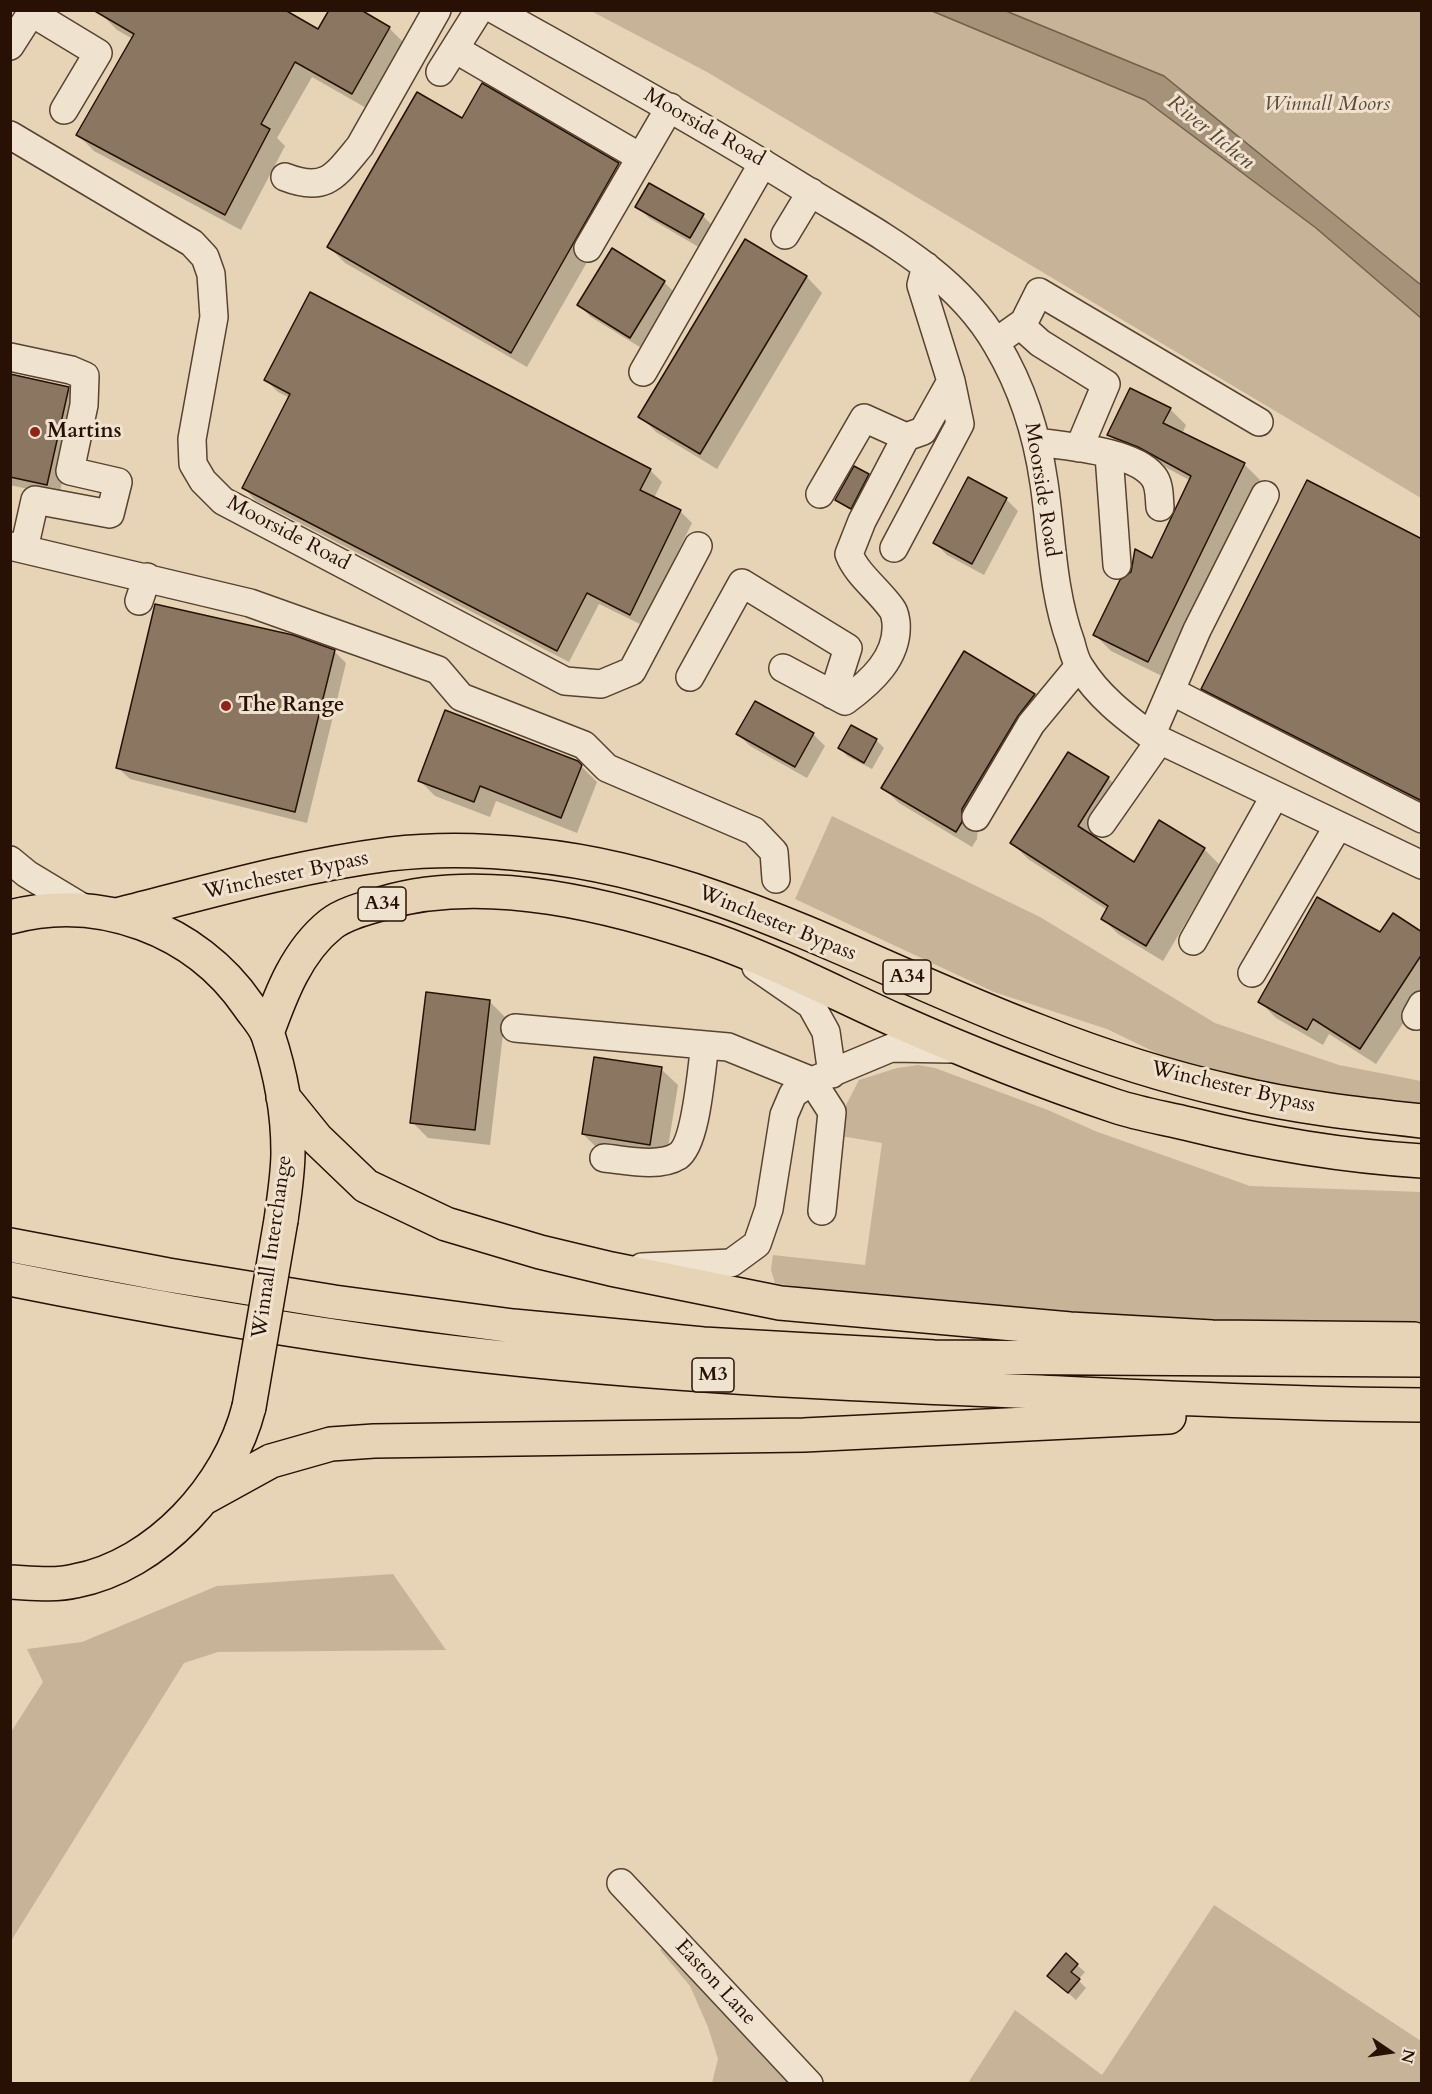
<!DOCTYPE html>
<style>
body{margin:0}
#map{position:relative;width:1432px;height:2094px;overflow:hidden;background:#e7d4b6;font-family:Cardo,serif}
canvas{display:block}
.frame{position:absolute;inset:0;border:12px solid #281104;pointer-events:none}
.north{position:absolute;left:1360px;top:2022px;width:60px;height:60px;-webkit-text-stroke:4px #efe3d0;paint-order:stroke;rotate:103deg;font-size:16px;font-weight:700;line-height:24px;text-align:center;color:#281104}
.north::after{content:'';display:block;margin:auto;width:21px;height:27px;background:#281104;clip-path:polygon(50% 0,100% 100%,50% 72%,0 100%)}
</style>
<div id="map">
<canvas width="1432" height="2094"></canvas>
<div class="frame"></div>
<div class="north">N</div>
</div>
<script>
const g = document.querySelector('canvas').getContext('2d');
g.lineJoin = 'round';
function fill(path, color) { g.fillStyle = color; g.fill(path, 'evenodd'); }
function trace(path, color, width, dash) { g.strokeStyle = color; g.lineWidth = width; g.lineCap = dash ? 'butt' : 'round'; g.setLineDash(dash || []); g.stroke(path); }
function label(font, color, halo, rows, align = 'center') {
  g.font = font + ' Cardo,serif'; g.lineWidth = 6; g.setLineDash([]); g.textBaseline = 'middle'; g.strokeStyle = halo; g.fillStyle = color; for (const [text, x, y, turn = 0] of rows) {
    g.save(); g.translate(x, y); g.rotate((+turn || 0) * Math.PI / 180); g.textAlign = isNaN(turn) ? turn : align; if (halo) g.strokeText(text, 0, 0); g.fillText(text, 0, 0); g.restore();
  }
}
const green = new Path2D(`
 M 591,11 L 932,11 L 1145,100 L 1316,228 L 1421,318 L 1421,498 L 707,72 Z
 M 969,11 L 1421,11 L 1421,304 L 1160,93 Z
 M 832,816 L 1040,917 L 1215,1023 L 1339,1065 L 1421,1081 L 1421,1107 L 1200,1074 L 1107,1029 L 994,992 L 795,899 Z
 M 918,1065 L 935,1068 L 1048,1110 L 1095,1131 L 1250,1186 L 1421,1192 L 1421,1327 L 1174,1327 L 867,1299 L 775,1283 L 771,1270 L 773,1255 L 865,1265 L 882,1143 L 841,1136 L 846,1105 L 859,1080 L 897,1068 Z
 M 393,1574 L 446,1650 L 218,1652 L 184,1663 L 11,1941 L 11,1732 L 43,1682 L 27,1649 L 82,1642 L 217,1586 Z
 M 1214,1905 L 1421,2041 L 1421,2083 L 968,2083 L 1015,2010 L 1102,2075 Z
 M 668,1944 L 790,2083 L 712,2083 L 718,2059 L 708,2027 L 690,1986 L 660,1950 Z`);
const water = new Path2D(`
 M 932,11 L 1006,11 L 1164,76 L 1421,285 L 1421,318 L 1316,228 L 1145,100 Z`);
const shadow = new Path2D(`
 M 101,14 L 319,31 L 389,28 L 405,44 L 368,109 L 312,77 L 277,138 L 285,146 L 241,230 L 94,151 L 78,135 L 133,39 L 117,30 Z
 M 462,120 L 618,164 L 634,180 L 527,367 L 345,263 L 329,247 Z
 M 637,206 L 703,216 L 715,228 L 702,249 L 649,218 Z
 M 746,241 L 807,277 L 822,293 L 717,469 L 656,432 L 640,416 Z
 M 664,282 L 676,294 L 643,349 L 591,317 L 579,305 Z
 M 10,375 L 68,389 L 80,401 L 59,496 L 10,485 Z
 M 266,380 L 650,470 L 662,482 L 654,498 L 680,511 L 692,523 L 642,625 L 599,604 L 569,662 L 255,500 L 244,488 L 290,398 L 278,392 Z
 M 1170,409 L 1186,425 L 1182,434 L 1244,464 L 1260,480 L 1164,677 L 1111,651 L 1095,635 L 1152,560 L 1191,481 L 1156,462 L 1125,451 L 1109,435 Z
 M 868,476 L 875,483 L 859,515 L 837,499 Z
 M 1006,499 L 1018,511 L 984,575 L 947,555 L 935,543 Z
 M 1422,540 L 1422,808 L 1219,704 L 1203,688 Z
 M 334,651 L 346,663 L 307,823 L 130,779 L 118,768 Z
 M 964,653 L 1034,695 L 1050,711 L 978,825 L 977,839 L 972,847 L 899,803 L 883,788 Z
 M 738,734 L 813,734 L 825,746 L 807,778 L 750,746 Z
 M 876,740 L 884,748 L 872,769 L 847,756 L 840,748 Z
 M 577,762 L 597,782 L 577,833 L 496,801 L 490,817 L 435,796 L 419,780 Z
 M 1108,778 L 1124,794 L 1095,839 L 1135,864 L 1204,849 L 1220,865 L 1163,961 L 1118,934 L 1102,918 L 1107,910 L 1028,859 L 1012,843 Z
 M 1381,934 L 1422,934 L 1422,995 L 1376,1064 L 1329,1034 L 1323,1045 L 1276,1018 L 1260,1002 Z
 M 489,1001 L 505,1017 L 490,1145 L 428,1138 L 412,1122 Z
 M 661,1069 L 678,1085 L 666,1160 L 599,1150 L 583,1134 Z
 M 1077,1965 L 1085,1972 L 1078,1980 L 1086,1988 L 1076,2000 L 1057,1983 Z`);
const building = new Path2D(`
 M 93,10 L 285,10 L 318,29 L 329,10 L 361,10 L 390,27 L 352,94 L 295,62 L 261,124 L 270,129 L 225,215 L 76,135 L 134,34 Z
 M 482,83 L 619,163 L 511,353 L 327,247 L 417,92 L 462,118 Z
 M 649,183 L 704,214 L 690,238 L 635,207 Z
 M 745,239 L 807,276 L 700,454 L 638,417 Z
 M 612,248 L 665,281 L 630,338 L 577,305 Z
 M 310,292 L 651,469 L 640,490 L 681,510 L 630,615 L 587,593 L 557,651 L 242,488 L 290,394 L 264,380 Z
 M 10,374 L 69,387 L 47,485 L 10,477 Z
 M 1130,388 L 1171,408 L 1163,423 L 1245,463 L 1148,662 L 1093,635 L 1120,580 L 1131,572 L 1135,549 L 1152,558 L 1191,476 L 1138,447 L 1107,435 Z
 M 854,466 L 869,474 L 851,509 L 835,500 Z
 M 968,477 L 1007,498 L 972,564 L 933,543 Z
 M 1307,480 L 1422,539 L 1422,801 L 1201,689 Z
 M 155,604 L 293,635 L 335,650 L 295,812 L 116,768 Z
 M 964,651 L 1035,694 L 1018,716 L 962,809 L 962,822 L 956,832 L 881,788 Z
 M 755,701 L 814,733 L 795,767 L 736,734 Z
 M 445,710 L 578,761 L 582,765 L 561,818 L 480,786 L 474,802 L 418,781 Z
 M 851,725 L 877,739 L 864,763 L 838,748 Z
 M 1068,752 L 1109,777 L 1078,826 L 1134,862 L 1159,820 L 1205,848 L 1146,946 L 1101,919 L 1108,906 L 1010,843 Z
 M 1317,897 L 1380,932 L 1393,913 L 1422,932 L 1422,954 L 1360,1049 L 1313,1019 L 1307,1030 L 1258,1002 Z
 M 426,992 L 490,1000 L 475,1130 L 410,1123 Z
 M 594,1057 L 662,1067 L 650,1145 L 582,1134 Z
 M 1066,1953 L 1078,1964 L 1071,1972 L 1080,1979 L 1068,1993 L 1047,1976 Z`);
const minor = new Path2D(`
 M 495,10 C 600,69 706,127 808,191 C 878,234 955,272 997,345 C 1022,387 1037,434 1044,483 C 1052,537 1052,591 1071,643 C 1073,651 1075,660 1080,667 C 1098,696 1124,716 1151,736 L 1422,865
 M 32,13 L 98,53 L 64,110
 M 10,46 L 33,10
 M 455,49 L 640,157
 M 440,72 L 479,10
 M 10,135 L 192,243 L 205,257 L 211,274 L 214,317 L 192,439 L 193,464 L 203,481 L 223,501 L 565,681 L 601,684 L 632,671 L 698,546
 M 285,177 C 326,193 335,176 360,146 L 437,10
 M 785,235 L 811,192
 M 588,248 L 670,107
 M 1020,325 L 1040,343 L 1106,384 L 1079,448
 M 996,342 L 1024,322 L 1039,292 L 1259,422
 M 10,357 L 71,370 L 85,376 L 84,405 L 70,471 L 118,482 L 110,514 L 35,500 L 24,549
 M 643,372 L 763,163
 M 1037,442 C 1066,446 1134,451 1153,476 C 1160,484 1159,497 1160,507
 M 1109,455 L 1117,565
 M 820,494 L 864,418 L 906,437 L 923,431 L 951,381
 M 10,546 L 250,603 L 438,670 L 461,697 L 584,745 L 607,768 L 754,831 L 774,852 L 776,879
 M 894,548 L 960,424 L 951,381 L 921,285 L 926,266
 M 139,601 L 147,577
 M 783,668 L 845,701 C 871,682 899,657 896,622 C 895,617 895,613 892,609 C 879,590 857,575 849,554 L 862,521 L 906,437
 M 690,677 L 742,583 L 848,648 L 833,695
 M 1171,691 L 1422,819
 M 1151,736 L 1197,630 L 1265,495
 M 976,817 L 1031,724 L 1079,666
 M 1102,823 L 1160,740
 M 10,860 L 27,874 L 85,909
 M 1193,941 L 1274,797
 M 756,967 L 811,1005 L 826,1032 L 832,1074
 M 1252,973 L 1338,826
 M 1416,1016 L 1422,1005
 M 515,1028 L 728,1047 L 812,1081 L 832,1112 L 822,1211
 M 604,1158 C 625,1160 659,1168 678,1156 C 697,1143 701,1069 705,1045
 M 642,1267 L 731,1263 L 757,1244 L 769,1209 L 784,1115 L 793,1094 L 812,1081 L 891,1048 L 950,1049
 M 621,1883 L 809,2084`);
const highway = new Path2D(`
 M 117,915 C 207,892 297,866 390,854 C 435,849 487,850 532,855 C 713,873 871,968 1038,1031 C 1101,1056 1167,1077 1233,1092 C 1295,1107 1358,1114 1422,1121
 M 10,917 C 99,893 196,929 248,1005 C 254,1014 264,1024 268,1035 C 280,1071 288,1114 288,1152 C 288,1174 284,1198 281,1220
 M 267,1033 C 281,994 297,951 331,924 C 345,913 367,908 384,903 C 487,873 615,906 714,940 C 776,962 835,993 895,1020 C 967,1052 1040,1081 1115,1106 C 1139,1114 1164,1118 1189,1124 C 1265,1143 1343,1156 1422,1161
 M 283,1097 L 317,1139 L 366,1186 L 446,1224 L 540,1252 L 611,1269 L 780,1303 L 1070,1329 L 1212,1337 L 1414,1339
 M 10,1245 L 168,1275 L 334,1302 L 513,1326 L 703,1344 L 934,1357 L 1422,1360
 M 10,1279 C 145,1306 282,1330 418,1348 C 616,1373 816,1383 1015,1391 C 1151,1397 1286,1404 1422,1405
 M 202,1499 L 271,1461 L 331,1444 L 374,1441 L 804,1435 L 1169,1417
 M 10,1582 C 31,1583 54,1586 75,1581 C 158,1565 229,1486 249,1407`);
const highwayBridge = new Path2D(`
 M 249,1407 L 281,1220`);
const markers = [
 [35,432,6,"#8f2418"],
 [226,706,6,"#8f2418"]
];
const shields = [
 [382,904,48],
 [907,977,48],
 [713,1375,42]
];
const shieldNames = [
 ["A34",382,904],
 ["A34",907,977],
 ["M3",713,1375]
];
const parkNames = [
 ["Winnall Moors",1327,105]
];
const streetNames = [
 ["Moorside Road",704,128,30],
 ["Moorside Road",1041,490,81],
 ["Moorside Road",288,534,28],
 ["Winchester Bypass",286,876,-12],
 ["Winchester Bypass",777,924,22],
 ["Winchester Bypass",1233,1088,13],
 ["Winnall Interchange",273,1247,-82],
 ["Easton Lane",715,1983,47]
];
const poiNames = [
 ["Martins",47,432],
 ["The Range",238,706]
];
const waterNames = [
 ["River Itchen",1210,133,39]
];
fill(green, '#c7b398');
fill(water, '#a69279');
trace(water, '#745e4a', 1.5);
fill(shadow, '#0003');
fill(building, '#8b7661');
trace(building, '#281104', 1.5);
trace(minor, '#584230', 30);
trace(highway, '#281104', 36);
trace(minor, '#efe3d0', 27);
trace(highway, '#e7d4b6', 33);
trace(highwayBridge, '#281104', 36, []);
trace(highwayBridge, '#e7d4b6', 33);
for (const [x, y, r, color] of markers) { const dot = new Path2D(); dot.arc(x, y, r, 0, 2 * Math.PI); g.fillStyle = color; g.fill(dot); trace(dot, '#efe3d0', 2); }
for (const [x, y, w] of shields) { const box = new Path2D(); box.roundRect(x - w / 2, y - 17, w, 34, 4.5); g.fillStyle = '#efe3d0'; g.fill(box); trace(box, '#281104', 1.5); }
label('bold 20px', '#281104', null, shieldNames);
label('italic 21px', '#604a38', '#efe3d0', parkNames);
label('21px', '#281104', '#efe3d0', streetNames);
label('bold 21px', '#281104', '#efe3d0', poiNames, 'left');
label('italic 22px', '#5a4533', '#efe3d0', waterNames);
</script>
